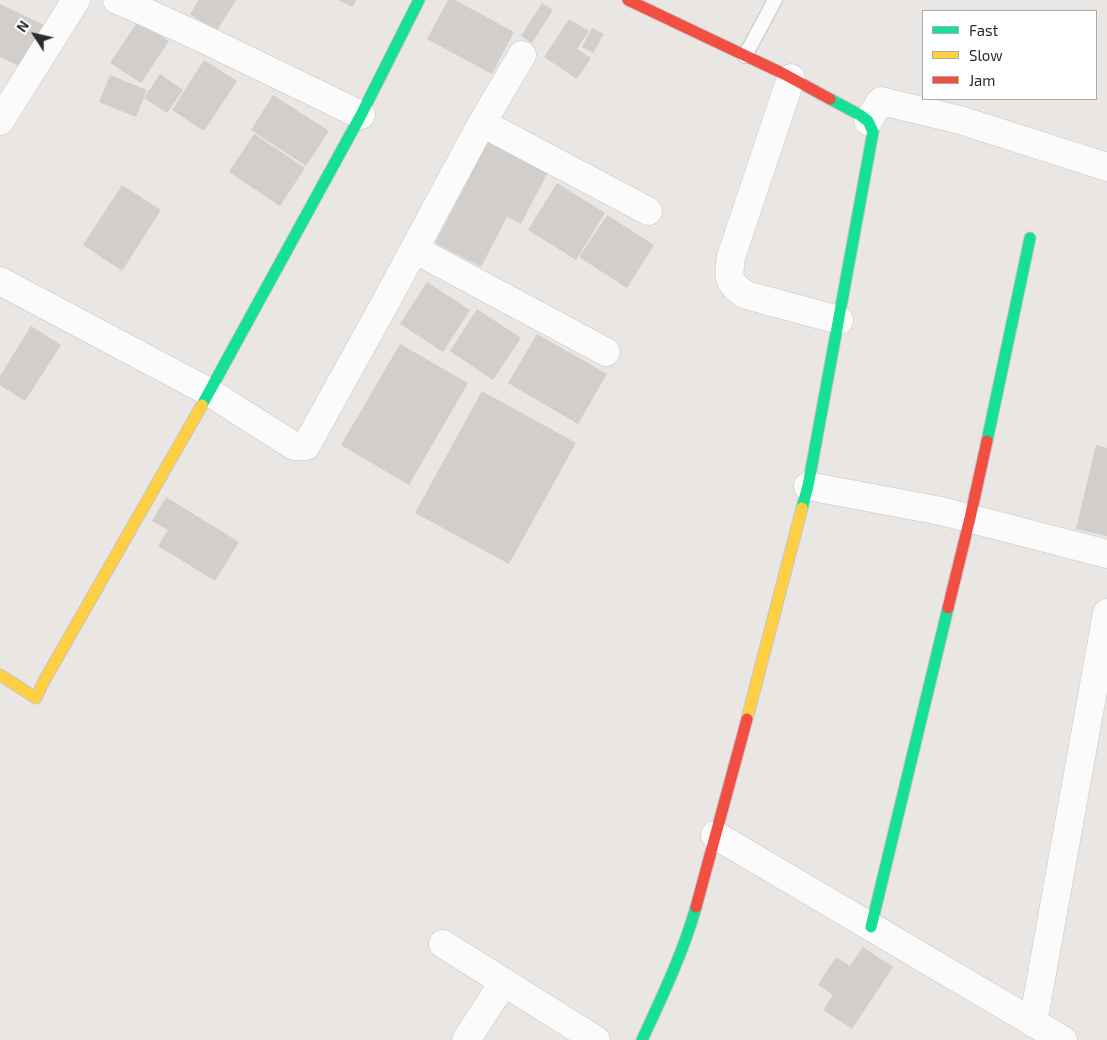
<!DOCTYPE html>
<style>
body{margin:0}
#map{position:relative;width:1107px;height:1040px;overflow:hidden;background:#e9e6e3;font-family:"Exo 2",sans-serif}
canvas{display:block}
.legend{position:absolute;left:922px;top:10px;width:175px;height:90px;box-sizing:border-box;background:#fff;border:1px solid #ababab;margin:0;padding:6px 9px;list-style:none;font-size:15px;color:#2c2c2c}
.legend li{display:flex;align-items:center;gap:10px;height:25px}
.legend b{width:25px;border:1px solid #ababab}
.north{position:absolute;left:10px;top:10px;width:50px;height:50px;-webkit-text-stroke:4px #fff;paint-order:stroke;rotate:305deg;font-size:14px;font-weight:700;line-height:20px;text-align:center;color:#2c2c2c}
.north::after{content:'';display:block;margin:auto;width:18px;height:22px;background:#2c2c2c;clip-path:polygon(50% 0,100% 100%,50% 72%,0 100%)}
</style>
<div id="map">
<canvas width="1107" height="1040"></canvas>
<ul class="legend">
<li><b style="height:6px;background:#16e098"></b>Fast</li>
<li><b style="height:6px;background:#ffcf43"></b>Slow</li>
<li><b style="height:6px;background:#f24e42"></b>Jam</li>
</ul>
<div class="north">N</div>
</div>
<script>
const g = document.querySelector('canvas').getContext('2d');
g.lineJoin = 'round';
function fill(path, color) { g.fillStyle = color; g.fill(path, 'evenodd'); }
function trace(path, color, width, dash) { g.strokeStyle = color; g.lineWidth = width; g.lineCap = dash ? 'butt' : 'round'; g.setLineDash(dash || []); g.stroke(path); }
const building = new Path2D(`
 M 199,0 L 236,0 L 217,31 L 190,14 Z
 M 338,0 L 356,0 L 353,7 Z
 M 448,0 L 455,0 L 514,32 L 492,74 L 427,39 Z
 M 542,3 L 553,10 L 532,43 L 521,36 Z
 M 0,4 L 46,26 L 26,69 L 0,57 Z
 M 569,19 L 589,31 L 577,49 L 591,58 L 577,79 L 544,57 Z
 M 138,21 L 169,41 L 141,83 L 110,63 Z
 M 592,28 L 604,34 L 593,53 L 582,47 Z
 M 204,60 L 237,81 L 204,131 L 172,110 Z
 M 160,74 L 183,90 L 167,113 L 144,98 Z
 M 110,75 L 147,90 L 136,117 L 99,102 Z
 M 273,95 L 329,131 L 306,166 L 251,130 Z
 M 254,134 L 305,168 L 280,206 L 229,172 Z
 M 488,141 L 548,172 L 521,224 L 507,217 L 481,267 L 435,243 Z
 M 557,183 L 605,213 L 576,260 L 528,230 Z
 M 122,185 L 161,210 L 122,271 L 83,245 Z
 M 607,215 L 654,245 L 627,288 L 579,257 Z
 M 427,282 L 470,310 L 443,352 L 400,324 Z
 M 477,309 L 521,338 L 493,380 L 450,351 Z
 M 31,326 L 61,345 L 25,401 L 0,385 L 0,376 Z
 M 537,334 L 607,374 L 578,424 L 508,383 Z
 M 400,344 L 468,383 L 409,485 L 341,445 Z
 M 482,391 L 576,443 L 509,564 L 415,513 Z
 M 1096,445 L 1107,448 L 1107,536 L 1076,529 Z
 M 166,497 L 239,542 L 215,581 L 158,546 L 168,530 L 152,521 Z
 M 863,947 L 893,967 L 852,1029 L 823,1010 L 833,995 L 818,985 L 836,957 L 850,966 Z`);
const lane = new Path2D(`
 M 745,56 L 775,0`);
const street = new Path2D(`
 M 117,0 L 132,6 L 206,40 L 361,115
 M 791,78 L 731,257 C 728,279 728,283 746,295 L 839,320
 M 0,121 L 76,0
 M 868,121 L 881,101 L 960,120 L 1107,167
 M 482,123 L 648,211
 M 414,249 L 606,352
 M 0,281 L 209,392 L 294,446 L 306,446 L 383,307 L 482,123 L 522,55
 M 808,486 L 941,511 L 1107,554
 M 715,835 L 1063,1040
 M 443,944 L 596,1040
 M 1033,1023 L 1107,613
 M 466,1040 L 504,982`);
const fast = new Path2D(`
 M 202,405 L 361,115 L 419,0
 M 987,441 L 1030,238
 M 802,508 L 808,486 L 873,132 L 868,121 L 860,115 L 830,99
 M 871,927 L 948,608
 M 642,1040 C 662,997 683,953 696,907`);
const slow = new Path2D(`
 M 0,675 L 36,698 L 44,681 L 202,405
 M 747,719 L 802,508`);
const jam = new Path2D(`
 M 628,0 L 784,74 L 830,99
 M 948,608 L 970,518 L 987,441
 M 696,907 L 747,719`);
fill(building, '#d1cecc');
trace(lane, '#c6c4c5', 16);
trace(street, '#c6c4c5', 29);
trace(fast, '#c6c4c5', 13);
trace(slow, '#c6c4c5', 13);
trace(jam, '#c6c4c5', 13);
trace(lane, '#fcfbfb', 14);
trace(street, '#fcfbfb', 28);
trace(fast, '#16e098', 11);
trace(slow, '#ffcf43', 11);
trace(jam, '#f24e42', 11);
</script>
